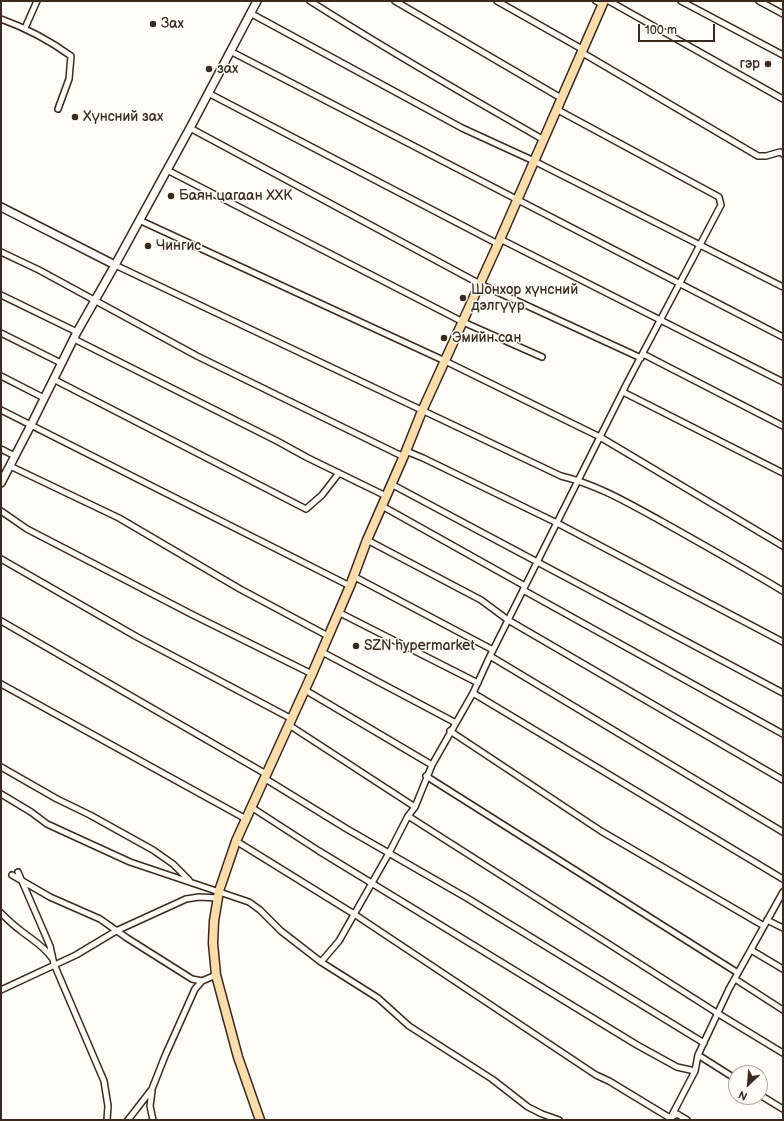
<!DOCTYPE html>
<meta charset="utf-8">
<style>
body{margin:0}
#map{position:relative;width:784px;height:1121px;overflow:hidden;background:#fdfcf7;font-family:"Balsamiq Sans",sans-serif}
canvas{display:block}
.frame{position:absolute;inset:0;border:2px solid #3b2a1e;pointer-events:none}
.north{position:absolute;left:728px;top:1065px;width:40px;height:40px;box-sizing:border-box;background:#fdfcf7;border:1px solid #afa8a0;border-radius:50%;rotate:206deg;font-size:11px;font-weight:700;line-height:16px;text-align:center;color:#3b2a1e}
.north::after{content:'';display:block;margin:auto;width:14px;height:18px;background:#3b2a1e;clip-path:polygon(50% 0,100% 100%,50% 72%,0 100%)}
.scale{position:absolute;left:638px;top:24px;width:77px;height:18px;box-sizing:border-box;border:2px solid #3b2a1e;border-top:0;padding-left:5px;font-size:12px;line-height:14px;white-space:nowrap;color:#3b2a1e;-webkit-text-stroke:3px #fdfcf7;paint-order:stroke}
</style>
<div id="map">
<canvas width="784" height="1121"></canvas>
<div class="frame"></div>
<div class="north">N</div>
<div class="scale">100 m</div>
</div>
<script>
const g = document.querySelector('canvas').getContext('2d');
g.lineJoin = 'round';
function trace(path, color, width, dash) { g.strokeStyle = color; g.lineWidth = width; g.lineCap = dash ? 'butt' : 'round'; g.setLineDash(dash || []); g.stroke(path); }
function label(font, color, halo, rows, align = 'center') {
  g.font = font + ' "Balsamiq Sans",sans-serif'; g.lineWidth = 3; g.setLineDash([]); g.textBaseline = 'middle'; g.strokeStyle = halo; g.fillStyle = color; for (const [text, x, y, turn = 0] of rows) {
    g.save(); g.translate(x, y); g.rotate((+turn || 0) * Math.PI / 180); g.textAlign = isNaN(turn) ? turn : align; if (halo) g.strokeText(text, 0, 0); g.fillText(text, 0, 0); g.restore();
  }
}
const minor = new Path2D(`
 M 310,1 C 387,50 465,95 544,140
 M 395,1 L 561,98
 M 497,1 L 582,49
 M 596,1 L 602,4
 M 609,1 L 783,99
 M 681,1 L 783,55
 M 759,1 L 783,14
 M 250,13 L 462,128 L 534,161 L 783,287
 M 1,19 C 26,28 49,40 71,56 L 69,79 L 58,109
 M 25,28 L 37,1
 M 230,51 L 783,337
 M 581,52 L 758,156 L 766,156 L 780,152 L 783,154
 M 208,93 L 498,244
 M 190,128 L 480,284 L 641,358
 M 167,170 L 463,322 L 542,357
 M 139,220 L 445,361 L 600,437 L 783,546
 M 500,239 L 783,382
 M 1,252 L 39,270 L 197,356 L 404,457
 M 115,265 L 561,476 C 598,485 628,503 661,521 C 702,544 743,567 783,591
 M 1,295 L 77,332
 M 1,333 L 61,363
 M 74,339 L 277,441 L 308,458 L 386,496
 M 643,354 L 783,426
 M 1,376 L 44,398
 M 53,379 L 306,509 L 322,495 L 339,473
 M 623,392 L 783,473
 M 1,410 L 350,586
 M 1,449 L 15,456
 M 406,451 L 423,458 L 557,523 L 783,642
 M 10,466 L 119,518 L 240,589 L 328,636
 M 391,484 L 783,693
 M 382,506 L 525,586
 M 1,511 L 27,529 L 193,615 L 312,674
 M 367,540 L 481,600 L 508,620 L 783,780
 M 1,559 L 137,637 L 292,719
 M 353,576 L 493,650
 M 523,590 L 783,734
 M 338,612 L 478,683
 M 1,621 L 266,774
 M 322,652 L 456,723
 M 490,656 L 783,832
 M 1,684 L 246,819
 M 305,690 L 432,765
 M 473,693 L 783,879
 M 289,725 L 415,807
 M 450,731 L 601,831 L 764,926
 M 1,767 L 57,799 L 90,815 L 153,850 L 173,864 L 189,880
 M 426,776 L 738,973
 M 264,778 L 347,829 L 467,898 L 704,1043
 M 1,794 L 31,812 L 47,824 L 130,862 L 249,902 L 260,910 L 281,931 L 321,962 L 378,998 L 409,1026 L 492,1079 L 528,1107 L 542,1114 L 559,1120
 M 251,807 L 319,851 L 637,1045 L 677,1067 L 695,1071
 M 408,816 L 717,1013 L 783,1053
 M 236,841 L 354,914 L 596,1075 L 609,1081 L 670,1118 L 677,1114 L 687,1120
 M 18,872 L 50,946 L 54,964 L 104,1081 L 108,1106 L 107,1120
 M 12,875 L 50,897 L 100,919 L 127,938 L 192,979 L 202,981
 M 1,913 C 7,919 13,925 20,930 C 31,939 44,946 52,958
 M 767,920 L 783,928
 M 751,950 L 783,969
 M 321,962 L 339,941 L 389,853 L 408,816 L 415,807 L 432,765 L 473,693 L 490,656 L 627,383 L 721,205 L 719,197 L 556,109
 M 735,979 L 783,1010
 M 1,990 L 76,955 L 116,931 L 186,899 L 199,897 L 218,898
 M 698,1055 L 736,1079
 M 152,1091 L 150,1106 L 153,1120
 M 760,1095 L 783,1109
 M 671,1117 L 695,1071 L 698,1055 L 729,989 L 783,892
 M 128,1120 L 152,1089 L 165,1056 L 195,989 L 202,981 L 216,975`);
const tertiary = new Path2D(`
 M 1,207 L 115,265`);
const secondary = new Path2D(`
 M 1,483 L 31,425 L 77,332 L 115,265 L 190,128 L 257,1`);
const primary = new Path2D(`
 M 260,1120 L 238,1057 L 216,975 L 213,943 L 214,921 L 219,891 L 236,841 L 312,674 L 350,586 L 367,540 L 406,451 L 422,411 L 498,244 L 604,1`);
const markers = [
 [153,24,4,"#3b2a1e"],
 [768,64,4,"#3b2a1e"],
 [209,69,4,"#3b2a1e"],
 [75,117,4,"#3b2a1e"],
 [171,196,4,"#3b2a1e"],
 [148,246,4,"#3b2a1e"],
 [463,298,4,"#3b2a1e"],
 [444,338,4,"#3b2a1e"],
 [356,646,4,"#3b2a1e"]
];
const poiNames = [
 ["Зах",161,24],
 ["гэр",760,64,"right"],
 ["зах",217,69],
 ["Хүнсний зах",83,117],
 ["Баян цагаан ХХК",179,196],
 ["Чингис",156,246],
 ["Шонхор хүнсний",471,290],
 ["дэлгүүр",471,306],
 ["Эмийн сан",452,338],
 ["SZN hypermarket",364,646]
];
trace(minor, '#3b2a1e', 8);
trace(tertiary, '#3b2a1e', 10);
trace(secondary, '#3b2a1e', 10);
trace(primary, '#3b2a1e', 11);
trace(minor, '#fdfcf7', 5);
trace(tertiary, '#fdfcf7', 7);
trace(secondary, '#fdfcf7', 7);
trace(primary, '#fbddab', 8);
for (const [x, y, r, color] of markers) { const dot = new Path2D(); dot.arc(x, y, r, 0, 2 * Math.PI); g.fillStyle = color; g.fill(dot); trace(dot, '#fdfcf7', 1.5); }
label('14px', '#3b2a1e', '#fdfcf7', poiNames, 'left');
</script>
